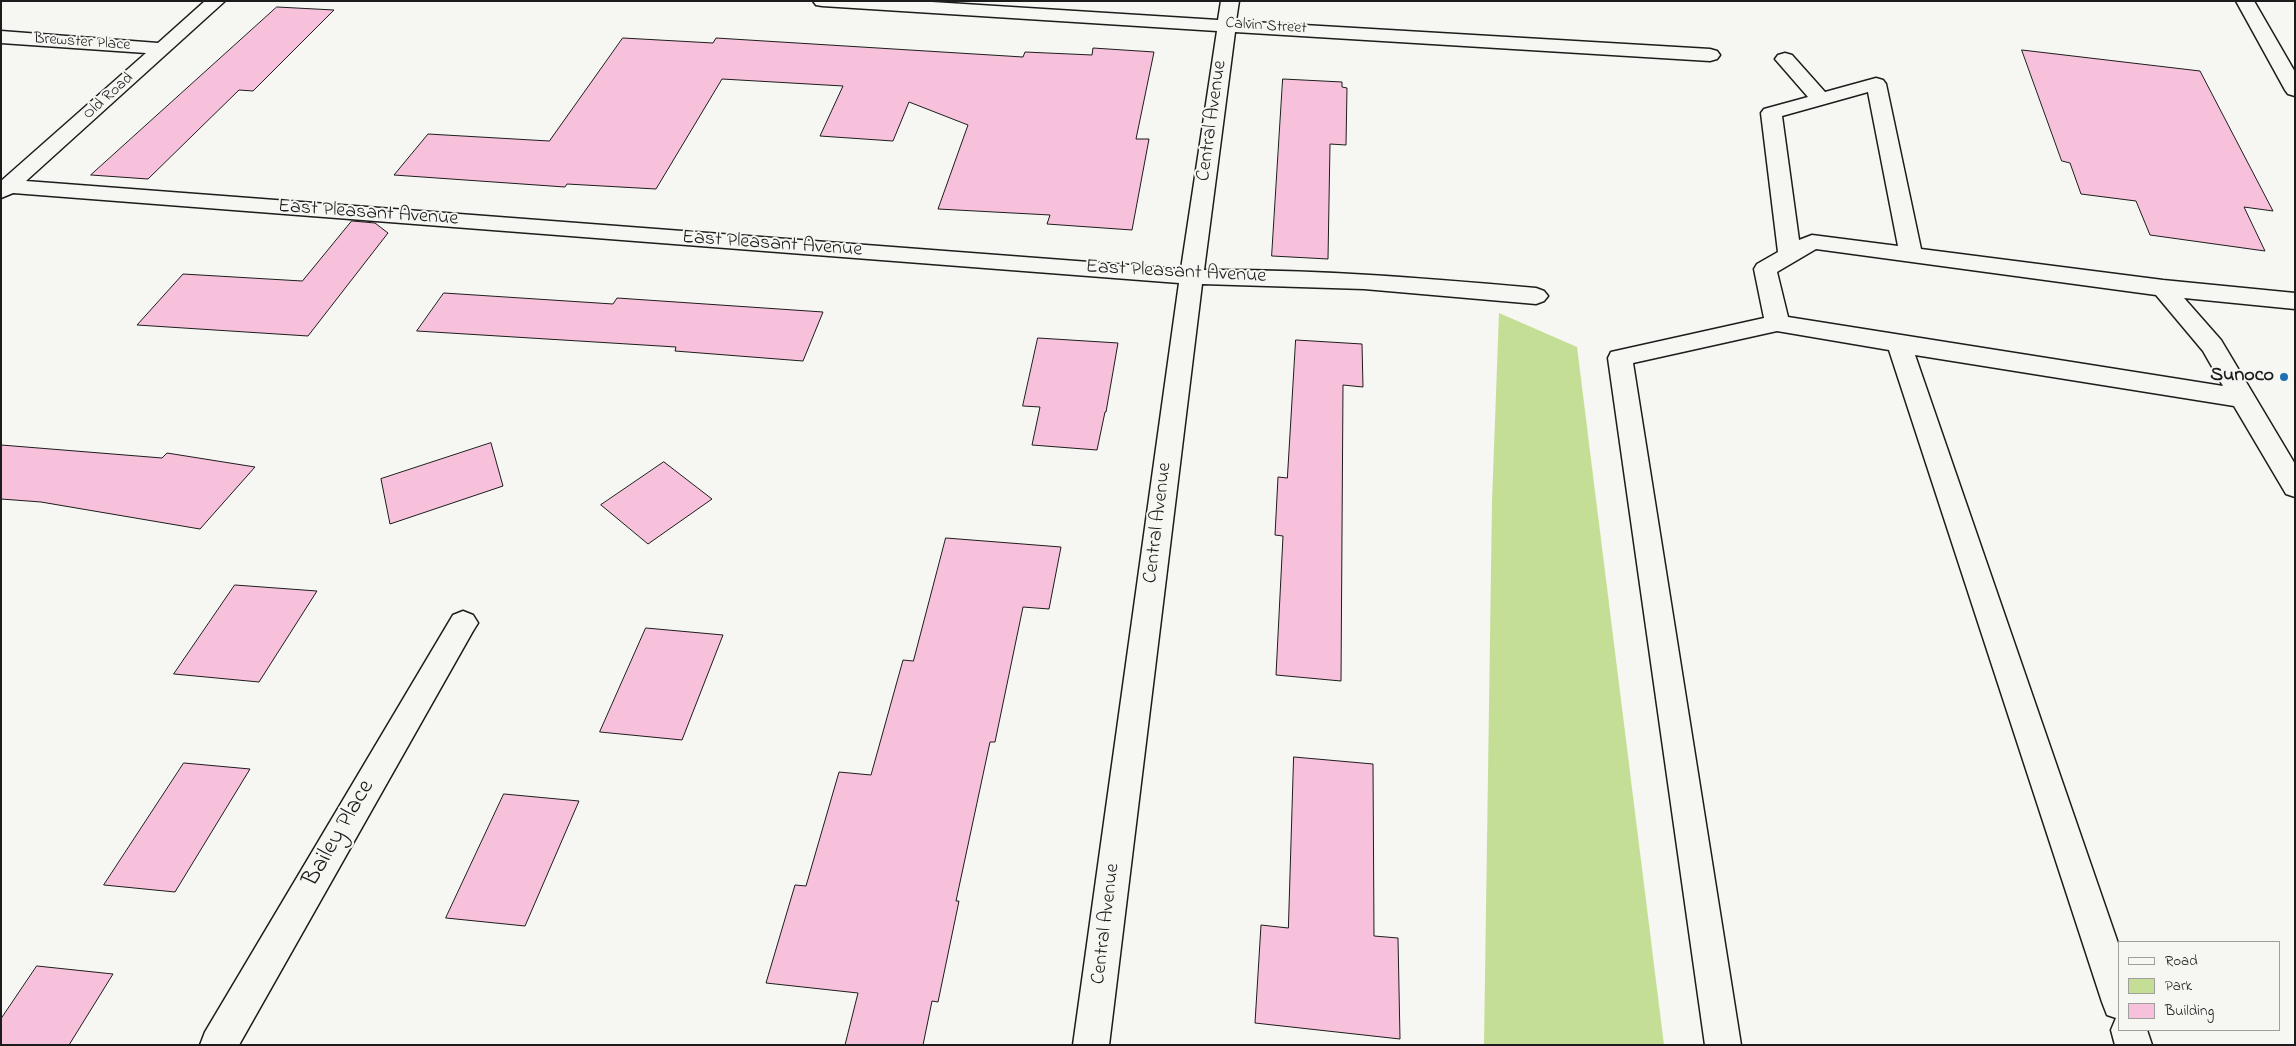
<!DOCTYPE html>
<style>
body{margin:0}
#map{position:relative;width:2296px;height:1046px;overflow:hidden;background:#f6f6f2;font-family:"Indie Flower",sans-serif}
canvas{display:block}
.frame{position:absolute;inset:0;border:2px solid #1c1c1c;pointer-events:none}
.legend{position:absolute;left:2118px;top:941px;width:162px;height:90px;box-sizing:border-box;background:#f6f6f2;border:1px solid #9f9f9c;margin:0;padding:6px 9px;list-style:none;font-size:15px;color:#1c1c1c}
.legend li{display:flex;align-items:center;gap:10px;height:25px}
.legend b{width:25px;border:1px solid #9f9f9c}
</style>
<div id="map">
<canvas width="2296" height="1046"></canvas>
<div class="frame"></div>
<ul class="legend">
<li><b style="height:6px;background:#f6f6f2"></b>Road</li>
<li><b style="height:14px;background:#c4de95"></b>Park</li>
<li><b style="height:14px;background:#f8c1db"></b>Building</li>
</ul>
</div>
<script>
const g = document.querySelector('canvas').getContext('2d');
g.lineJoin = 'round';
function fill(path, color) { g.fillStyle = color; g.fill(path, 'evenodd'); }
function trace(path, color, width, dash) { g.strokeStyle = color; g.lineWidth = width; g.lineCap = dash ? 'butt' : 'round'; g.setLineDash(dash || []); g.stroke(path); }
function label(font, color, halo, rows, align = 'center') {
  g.font = font + ' "Indie Flower",sans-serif'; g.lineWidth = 4; g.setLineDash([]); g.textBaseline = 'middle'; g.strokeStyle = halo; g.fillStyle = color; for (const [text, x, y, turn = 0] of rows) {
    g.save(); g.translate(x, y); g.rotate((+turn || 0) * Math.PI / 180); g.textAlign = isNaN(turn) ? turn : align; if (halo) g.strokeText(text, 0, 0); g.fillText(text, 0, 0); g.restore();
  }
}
const green = new Path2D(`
 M 1499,313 L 1577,347 L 1664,1045 L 1484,1045 L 1492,502 Z`);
const building = new Path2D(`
 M 277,7 L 334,10 L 253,91 L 239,90 L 148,179 L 91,175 Z
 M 623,38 L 713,43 L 716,38 L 1023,57 L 1025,52 L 1092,55 L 1093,48 L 1154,52 L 1136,139 L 1149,139 L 1132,230 L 1047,224 L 1050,215 L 938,209 L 968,125 L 909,102 L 893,141 L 820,136 L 843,86 L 722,79 L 656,189 L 567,184 L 565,187 L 394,175 L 428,134 L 549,141 Z
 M 2022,50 L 2200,71 L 2273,211 L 2244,207 L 2265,251 L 2150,235 L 2136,201 L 2081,194 L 2070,163 L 2062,161 Z
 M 1283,79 L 1342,82 L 1342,87 L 1347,88 L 1346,145 L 1330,144 L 1328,259 L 1272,256 Z
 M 352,221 L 375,223 L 388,233 L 308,336 L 137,325 L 183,274 L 302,281 Z
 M 444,293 L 613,304 L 617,298 L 823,312 L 803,361 L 675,351 L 676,347 L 417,331 Z
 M 1038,338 L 1118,343 L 1106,412 L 1105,412 L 1097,450 L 1032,445 L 1040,407 L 1023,406 Z
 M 1296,340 L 1362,344 L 1363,387 L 1343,385 L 1341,681 L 1276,675 L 1283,536 L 1275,535 L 1278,477 L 1287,478 Z
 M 491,443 L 503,486 L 390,524 L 381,479 Z
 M 1,445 L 162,458 L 167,453 L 255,467 L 200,529 L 41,502 L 1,499 Z
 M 664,462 L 712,499 L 648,544 L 601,505 Z
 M 946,538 L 1061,547 L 1049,609 L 1023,607 L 995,742 L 990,742 L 956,901 L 959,901 L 938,1002 L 932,1001 L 923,1045 L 845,1045 L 858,993 L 766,983 L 795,885 L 806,886 L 839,772 L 871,775 L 903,660 L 913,661 Z
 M 235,585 L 317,591 L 259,682 L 174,674 Z
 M 646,628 L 723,635 L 682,740 L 600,732 Z
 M 1294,757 L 1373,764 L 1374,936 L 1398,938 L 1400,1039 L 1255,1023 L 1261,925 L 1288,928 Z
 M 184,763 L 250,769 L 175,892 L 104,885 Z
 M 504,794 L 579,801 L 525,926 L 446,918 Z
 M 37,966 L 113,974 L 69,1045 L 1,1045 L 1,1019 Z`);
const service = new Path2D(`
 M 2236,1 L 2254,1 L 2295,72 L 2295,96 L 2288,94 L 2285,90 Z
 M 1785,53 L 1792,55 L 1825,92 L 1876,78 L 1883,80 L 1886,84 L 1921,249 L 2163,280 L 2295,293 L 2295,309 L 2184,298 L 2221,340 L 2295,464 L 2295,497 L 2286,494 L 2234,406 L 1915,355 L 2120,949 L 2120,1030 L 2147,1030 L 2152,1045 L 2115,1045 L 2111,1030 L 2116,1018 L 2107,1015 L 2102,1002 L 1889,350 L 1777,331 L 1633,363 L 1741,1045 L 1705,1045 L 1608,358 L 1611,352 L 1764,318 L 1754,269 L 1757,264 L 1778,252 L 1761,113 L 1764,109 L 1808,97 L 1775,59 L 1778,55 ZM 1868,92 L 1898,246 L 1812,235 L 1799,240 L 1782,116 ZM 1816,249 L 2156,295 L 2203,351 L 2223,386 L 1788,317 L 1777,272 Z`);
const minor = new Path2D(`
 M 205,1 L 225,1 L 26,181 L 1181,269 L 1217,31 L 822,6 L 816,5 L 813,1 L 916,1 L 1218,20 L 1221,1 L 1239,1 L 1236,21 L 1710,49 L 1717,51 L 1720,55 L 1717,59 L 1710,61 L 1235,32 L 1204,270 C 1315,269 1425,278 1536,288 L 1544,291 L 1548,296 L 1544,301 L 1536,304 L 1364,289 L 1202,284 L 1109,1045 L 1073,1045 L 1179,283 L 13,193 L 1,198 L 1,181 L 146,53 L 1,43 L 1,31 L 158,43 Z
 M 463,611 L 473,615 L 478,623 L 473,631 L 239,1045 L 200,1045 L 205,1032 L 453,615 Z`);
const markers = [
 [2284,377,5,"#1f6fb2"]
];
const farStreetnames = [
 ["Calvin Street",1266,27,4],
 ["Brewster Place",82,43,4],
 ["Old Road",109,97,-42]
];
const streetNames = [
 ["Central Avenue",1213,121,-82],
 ["East Pleasant Avenue",368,214,4],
 ["East Pleasant Avenue",772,245,4],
 ["East Pleasant Avenue",1176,273,3],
 ["Central Avenue",1159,523,-83],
 ["Central Avenue",1107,924,-83]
];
const poiNames = [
 ["Sunoco",2274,377]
];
const nearStreetnames = [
 ["Bailey Place",340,834,-60]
];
fill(green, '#c4de95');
fill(building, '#f8c1db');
trace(building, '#1c1c1c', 1);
trace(service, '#1c1c1c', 3);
trace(minor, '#1c1c1c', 3);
fill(service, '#f6f6f2');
fill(minor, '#f6f6f2');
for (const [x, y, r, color] of markers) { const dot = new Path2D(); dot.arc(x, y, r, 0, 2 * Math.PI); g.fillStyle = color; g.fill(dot); trace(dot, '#f6f6f2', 2); }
label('16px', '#1c1c1c', '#f6f6f2', farStreetnames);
label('20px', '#1c1c1c', '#f6f6f2', streetNames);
label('bold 20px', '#1c1c1c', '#f6f6f2', poiNames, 'right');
label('24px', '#1c1c1c', '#f6f6f2', nearStreetnames);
</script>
